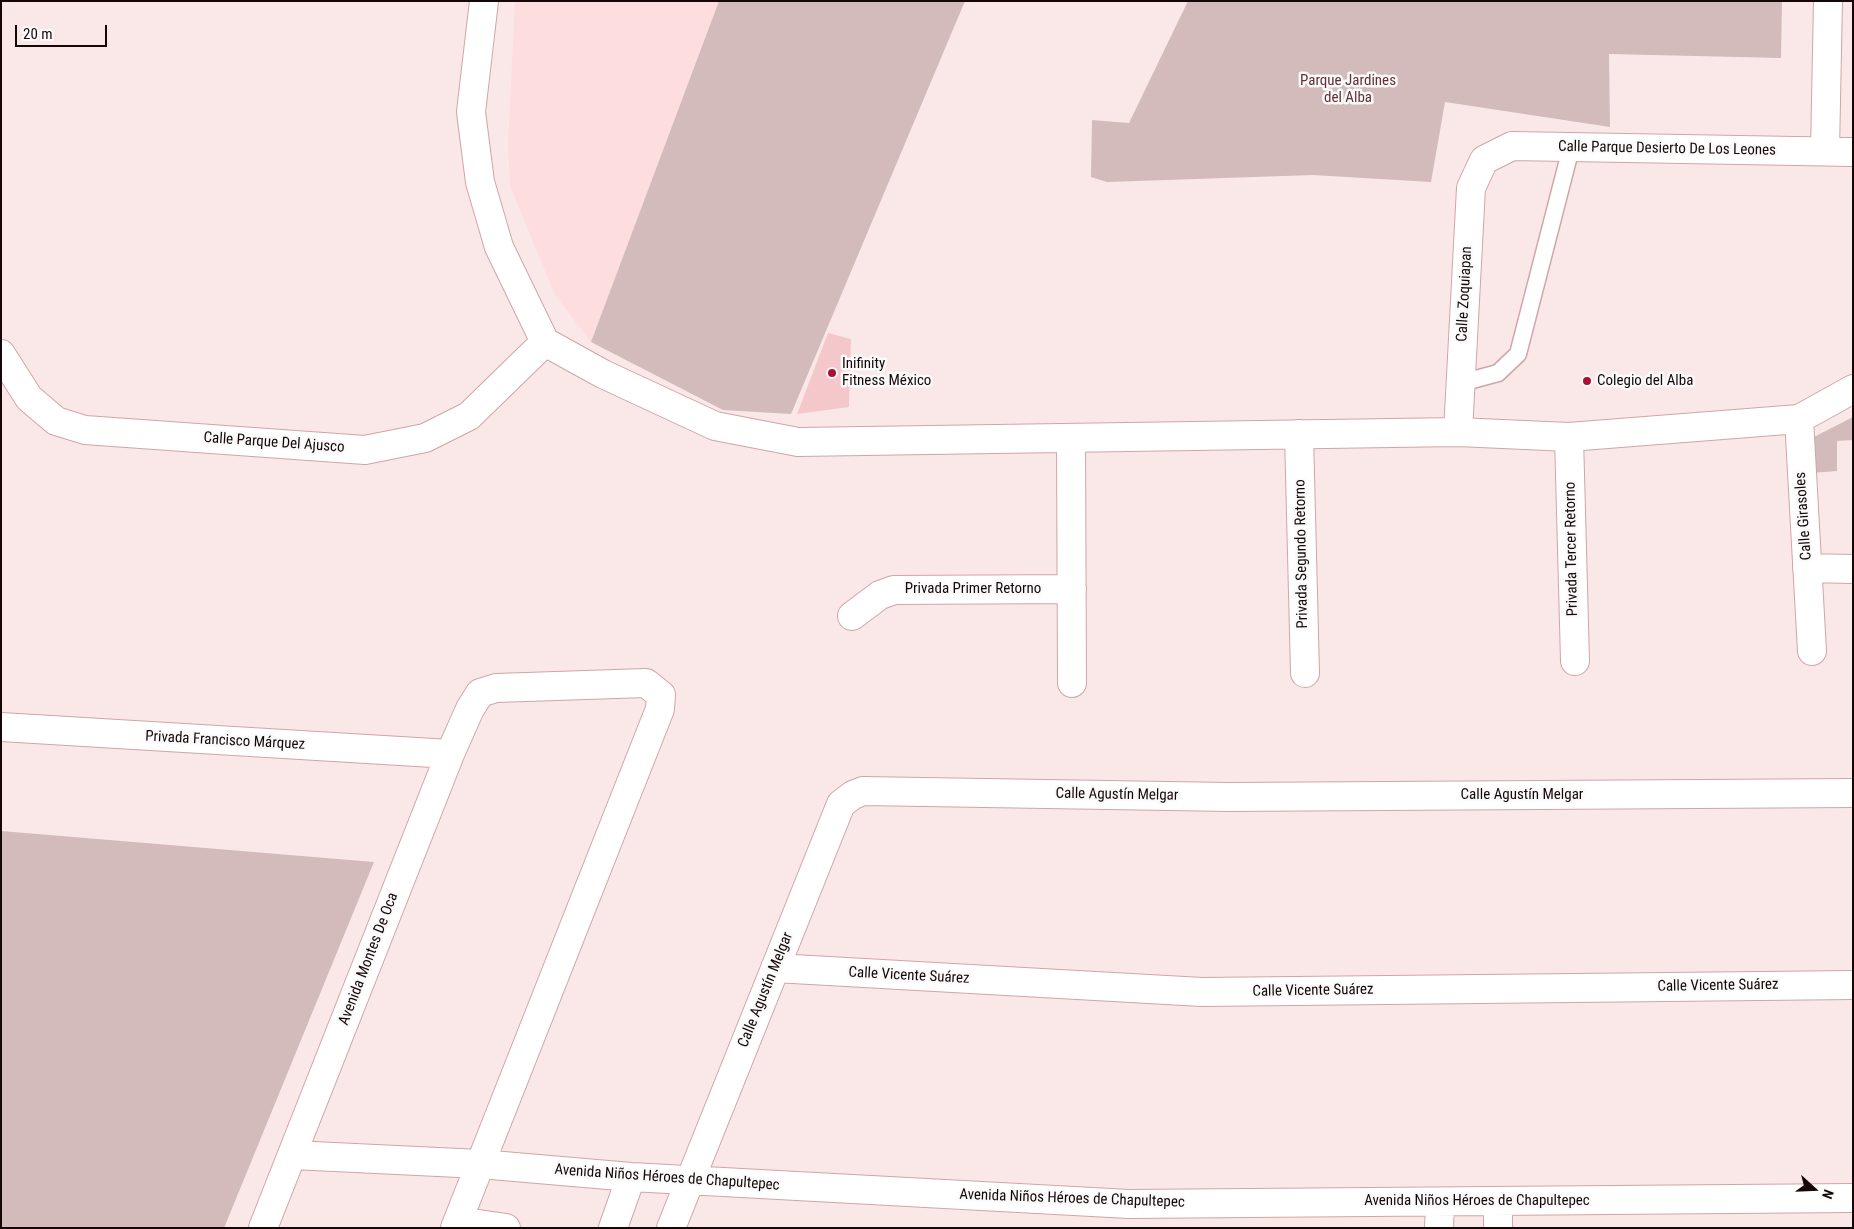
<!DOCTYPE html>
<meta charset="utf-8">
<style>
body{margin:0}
#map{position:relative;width:1854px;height:1229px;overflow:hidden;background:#fae8e8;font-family:"Roboto Condensed",sans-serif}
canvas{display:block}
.frame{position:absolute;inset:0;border:2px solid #150708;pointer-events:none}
.north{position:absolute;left:1789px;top:1164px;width:50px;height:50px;-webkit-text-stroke:4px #fafafa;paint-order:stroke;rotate:110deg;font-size:14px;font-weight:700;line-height:20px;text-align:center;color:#150708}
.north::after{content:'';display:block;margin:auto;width:18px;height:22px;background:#150708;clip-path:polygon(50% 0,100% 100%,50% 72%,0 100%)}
.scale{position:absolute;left:15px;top:25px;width:92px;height:22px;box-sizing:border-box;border:2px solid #150708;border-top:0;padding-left:6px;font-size:15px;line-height:18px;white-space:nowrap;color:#150708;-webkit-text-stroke:4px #fafafa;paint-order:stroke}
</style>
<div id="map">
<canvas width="1854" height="1229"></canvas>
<div class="frame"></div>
<div class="north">N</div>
<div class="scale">20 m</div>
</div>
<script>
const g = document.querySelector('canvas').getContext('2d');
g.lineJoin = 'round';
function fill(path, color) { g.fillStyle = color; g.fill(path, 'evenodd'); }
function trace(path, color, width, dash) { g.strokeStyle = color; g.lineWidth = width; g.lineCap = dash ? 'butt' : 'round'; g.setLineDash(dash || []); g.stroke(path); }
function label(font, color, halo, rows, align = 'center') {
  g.font = font + ' "Roboto Condensed",sans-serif'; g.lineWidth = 5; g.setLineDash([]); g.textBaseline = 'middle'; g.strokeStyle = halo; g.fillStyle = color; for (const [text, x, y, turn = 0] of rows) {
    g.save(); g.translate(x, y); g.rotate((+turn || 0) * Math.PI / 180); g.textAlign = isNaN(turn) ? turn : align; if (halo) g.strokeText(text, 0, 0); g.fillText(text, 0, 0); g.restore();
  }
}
const built = new Path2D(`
 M 515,1 L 719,1 L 591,342 L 555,295 L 510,186 L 508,145 Z`);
const green = new Path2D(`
 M 719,1 L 965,1 L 791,414 L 723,410 L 591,342 Z
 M 1188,1 L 1782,1 L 1781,58 L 1609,54 L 1610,127 L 1445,102 L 1431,182 L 1313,175 L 1107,182 L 1091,177 L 1092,120 L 1129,123 Z
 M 1853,417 L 1853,440 L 1837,441 L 1837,471 L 1811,473 L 1812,438 Z
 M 1,831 L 374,862 L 224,1228 L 1,1228 Z`);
const building = new Path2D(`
 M 828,333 L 851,339 L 849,407 L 797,414 Z`);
const service = new Path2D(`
 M 1461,383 L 1498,373 L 1518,354 L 1571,148`);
const minor = new Path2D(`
 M 484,1 L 471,112 L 480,182 L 499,247 L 545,342 L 603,374 L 715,426 L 798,442 L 1458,432 L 1569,437 L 1799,419 L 1853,389
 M 1825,151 L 1828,1
 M 1,354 L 29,398 L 56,421 L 85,430 L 365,450 L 425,438 L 469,416 L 545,342
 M 1799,419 L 1812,651
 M 1458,432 L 1471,188 L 1484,160 L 1512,146 L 1853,152
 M 1299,434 L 1305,673
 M 1569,437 L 1575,661
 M 1071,438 L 1072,683
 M 1807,568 L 1853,569
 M 852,616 L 880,595 L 894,590 L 1072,589
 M 1,727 L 450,754
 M 775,968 L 1202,992 L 1853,985
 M 292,1155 L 480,1164 L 631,1177 L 1129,1204 L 1853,1198
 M 458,1221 L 506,1228
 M 263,1228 L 450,754 L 470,709 L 480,693 L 496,688 L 646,683 L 661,695 L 660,709 L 455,1228
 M 613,1228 L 631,1177
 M 671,1228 L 841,804 L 853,795 L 863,791 L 1229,797 L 1853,793
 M 1439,1228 L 1440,1202
 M 1498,1228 L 1498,1201`);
const markers = [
 [832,373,5,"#a81038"],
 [1587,381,5,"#a81038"]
];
const parkNames = [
 ["Parque Jardines",1348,81],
 ["del Alba",1348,98]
];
const streetNames = [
 ["Calle Parque Desierto De Los Leones",1667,149,1],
 ["Calle Zoquiapan",1465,294,-87],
 ["Calle Parque Del Ajusco",274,443,4],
 ["Calle Girasoles",1804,516,-94],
 ["Privada Tercer Retorno",1572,549,-91],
 ["Privada Segundo Retorno",1302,554,-91],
 ["Privada Primer Retorno",973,589],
 ["Privada Francisco Márquez",225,741,3],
 ["Calle Agustín Melgar",1117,795,1],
 ["Calle Agustín Melgar",1522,795],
 ["Avenida Montes De Oca",369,959,-69],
 ["Calle Vicente Suárez",909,976,3],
 ["Calle Vicente Suárez",1718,986,-1],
 ["Calle Agustín Melgar",766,990,-68],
 ["Calle Vicente Suárez",1313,991,-1],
 ["Avenida Niños Héroes de Chapultepec",667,1178,4],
 ["Avenida Niños Héroes de Chapultepec",1072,1199,2],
 ["Avenida Niños Héroes de Chapultepec",1477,1201]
];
const poiNames = [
 ["Inifinity",842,364],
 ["Fitness México",842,381],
 ["Colegio del Alba",1597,381]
];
fill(built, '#fdddde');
fill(green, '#d3babb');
fill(building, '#f4c8ca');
trace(service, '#d0a5a7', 19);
trace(minor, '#d0a5a7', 30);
trace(service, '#fff', 16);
trace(minor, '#fff', 28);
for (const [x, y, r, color] of markers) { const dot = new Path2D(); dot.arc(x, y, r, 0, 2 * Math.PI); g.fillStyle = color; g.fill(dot); trace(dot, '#fafafa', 2); }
label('15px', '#622f34', '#fafafa', parkNames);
label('15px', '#150708', '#fafafa', streetNames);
label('15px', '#150708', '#fafafa', poiNames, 'left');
</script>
